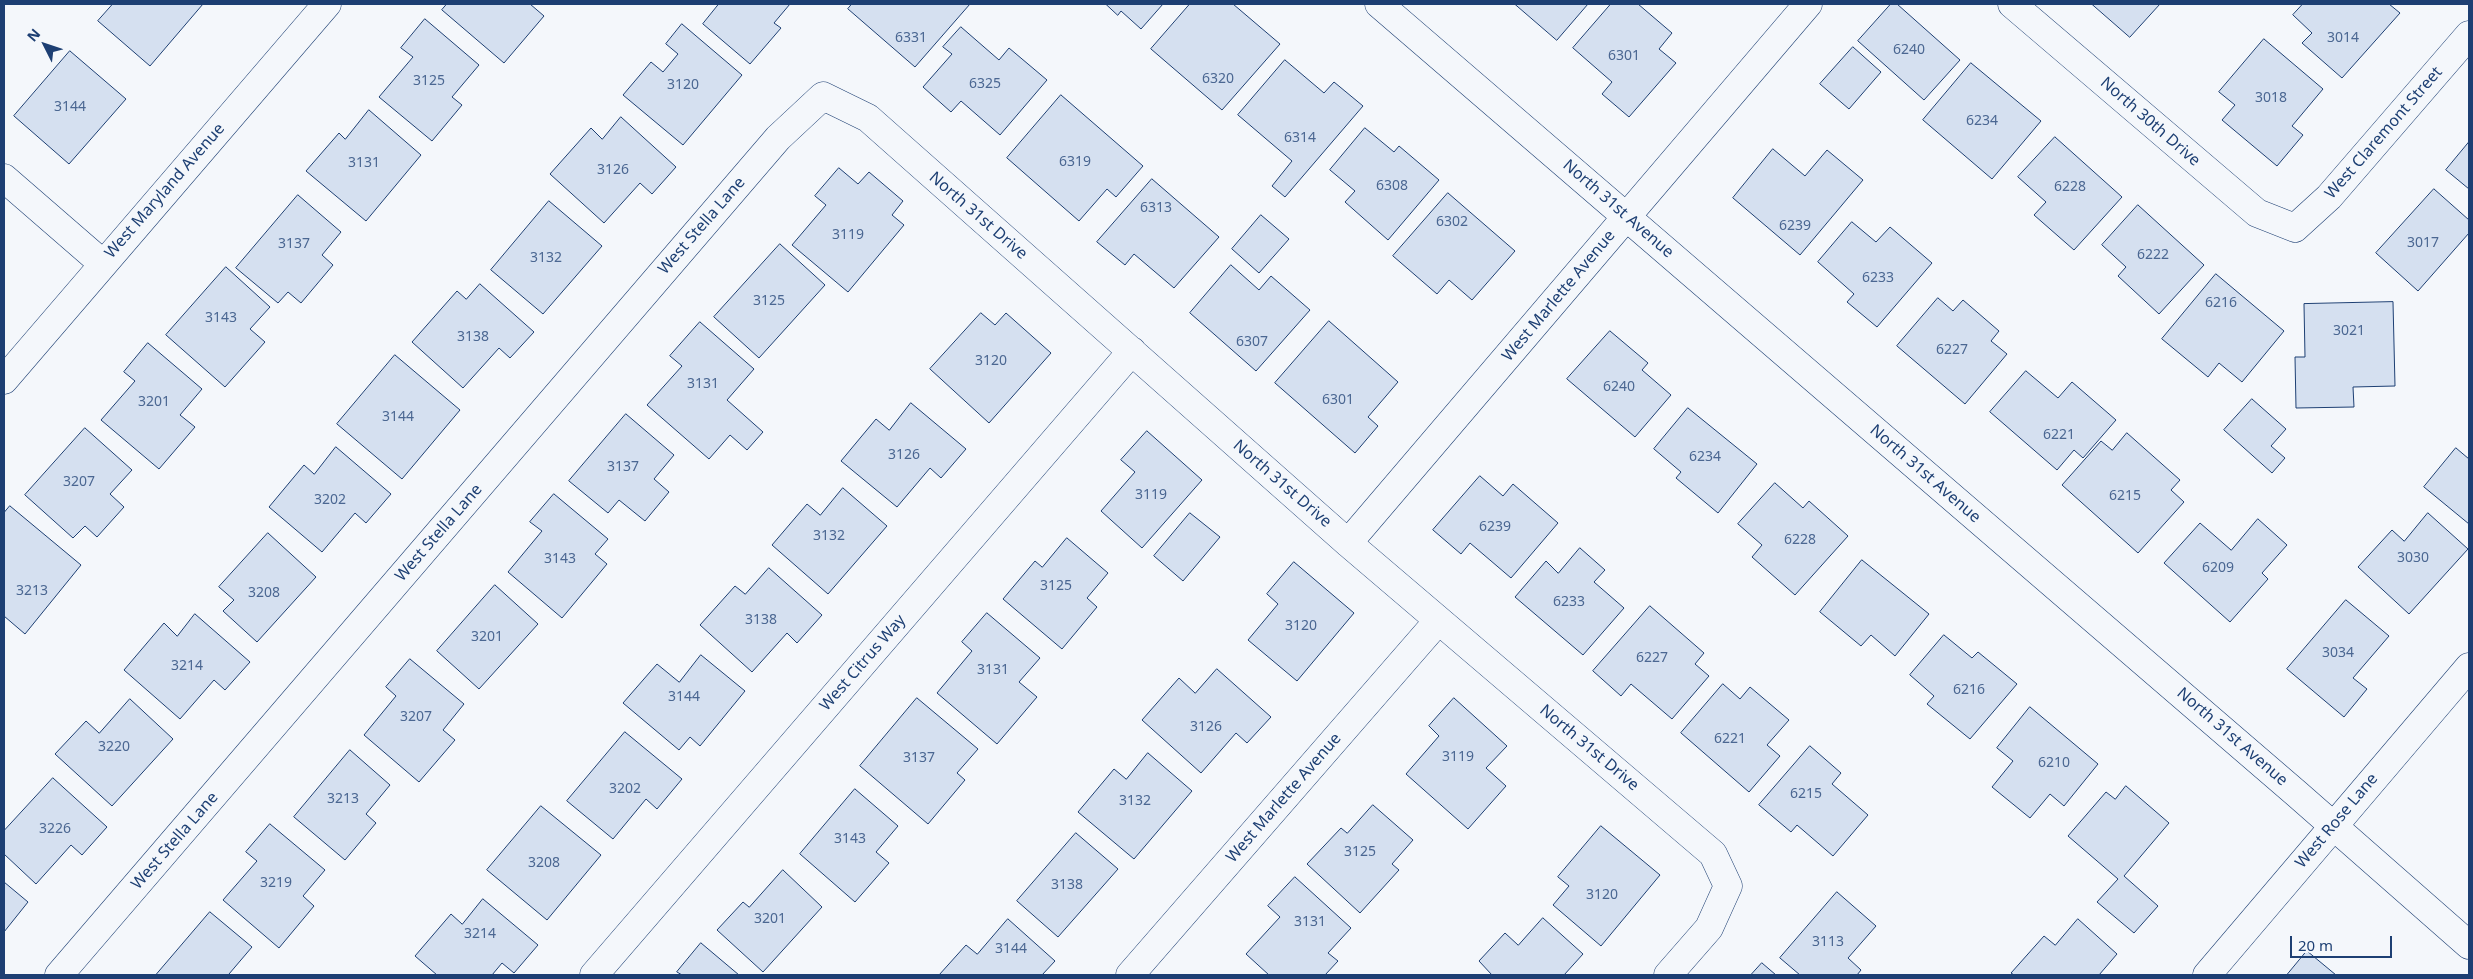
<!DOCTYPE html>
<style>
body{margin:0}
#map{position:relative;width:2473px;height:979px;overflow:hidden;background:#f4f7fb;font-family:"Noto Sans",sans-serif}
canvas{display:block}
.frame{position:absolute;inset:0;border:5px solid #1d3f73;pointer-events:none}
.north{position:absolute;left:20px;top:20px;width:50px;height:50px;-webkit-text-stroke:4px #f4f7fb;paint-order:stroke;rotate:311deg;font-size:14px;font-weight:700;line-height:20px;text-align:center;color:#1d3f73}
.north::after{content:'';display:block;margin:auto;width:18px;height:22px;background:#1d3f73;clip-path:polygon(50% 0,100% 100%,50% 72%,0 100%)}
.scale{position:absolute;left:2290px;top:936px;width:102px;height:22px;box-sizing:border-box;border:2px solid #1d3f73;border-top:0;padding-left:6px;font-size:15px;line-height:18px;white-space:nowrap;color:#1d3f73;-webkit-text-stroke:4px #f4f7fb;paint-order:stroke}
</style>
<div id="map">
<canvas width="2473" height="979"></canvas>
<div class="frame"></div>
<div class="north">N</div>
<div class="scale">20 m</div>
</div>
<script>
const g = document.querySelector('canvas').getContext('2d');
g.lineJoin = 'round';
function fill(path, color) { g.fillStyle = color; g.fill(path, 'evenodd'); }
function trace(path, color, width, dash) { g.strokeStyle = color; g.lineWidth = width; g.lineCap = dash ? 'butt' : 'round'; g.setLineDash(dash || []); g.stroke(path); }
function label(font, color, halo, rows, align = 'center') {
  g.font = font + ' "Noto Sans",sans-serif'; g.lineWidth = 4; g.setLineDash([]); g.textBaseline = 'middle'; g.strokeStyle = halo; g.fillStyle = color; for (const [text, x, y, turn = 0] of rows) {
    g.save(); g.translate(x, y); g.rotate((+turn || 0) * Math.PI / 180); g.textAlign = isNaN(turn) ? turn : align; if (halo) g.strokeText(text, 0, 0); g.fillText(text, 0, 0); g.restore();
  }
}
const building = new Path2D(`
 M 113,4 L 203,4 L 150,66 L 98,21 Z
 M 447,4 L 530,4 L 544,16 L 504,63 L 442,10 Z
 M 719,4 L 790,4 L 774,23 L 781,28 L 750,64 L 703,24 Z
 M 852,4 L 970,4 L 915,67 L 848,9 Z
 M 1106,4 L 1163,4 L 1141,29 L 1121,11 L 1118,15 Z
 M 1190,4 L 1233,4 L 1280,44 L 1222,110 L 1151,49 Z
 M 1515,4 L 1588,4 L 1557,40 Z
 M 1611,4 L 1638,4 L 1672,33 L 1659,49 L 1676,63 L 1629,117 L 1602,94 L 1612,82 L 1573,48 Z
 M 1891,4 L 1897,4 L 1960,60 L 1924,100 L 1858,41 Z
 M 2092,4 L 2160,4 L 2130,37 Z
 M 2303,4 L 2389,4 L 2400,13 L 2342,78 L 2302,43 L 2312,33 L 2293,15 Z
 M 425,19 L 479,65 L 452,97 L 462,105 L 432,141 L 379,97 L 413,57 L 401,48 Z
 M 682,24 L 742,75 L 683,145 L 623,95 L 651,62 L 663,72 L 678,54 L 666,44 Z
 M 961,27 L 999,60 L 1009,48 L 1047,80 L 1000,135 L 961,101 L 951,112 L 923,87 L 952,54 L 943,47 Z
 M 2264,39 L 2323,89 L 2292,126 L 2303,135 L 2277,166 L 2222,120 L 2235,105 L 2219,92 Z
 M 1853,47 L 1881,72 L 1849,109 L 1820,84 Z
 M 70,51 L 126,99 L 69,164 L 14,116 Z
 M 1285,60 L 1324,93 L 1334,82 L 1363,106 L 1285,197 L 1272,186 L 1292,161 L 1238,115 Z
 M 1971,63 L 2041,121 L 1992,179 L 1923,120 Z
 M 1061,95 L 1143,166 L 1116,197 L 1107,189 L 1079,221 L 1007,158 Z
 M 369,110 L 421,155 L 366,221 L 306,171 L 339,133 L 345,139 Z
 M 621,117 L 676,167 L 652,194 L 640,183 L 604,223 L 550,174 L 591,128 L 602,139 Z
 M 1365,128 L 1394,152 L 1399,146 L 1439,180 L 1388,240 L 1345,202 L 1355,191 L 1330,170 Z
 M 2055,137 L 2122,197 L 2074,250 L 2034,215 L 2046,202 L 2018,177 Z
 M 2469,142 L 2469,189 L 2446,170 Z
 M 1773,149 L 1805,176 L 1827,150 L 1863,180 L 1800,255 L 1733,198 Z
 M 839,168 L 858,184 L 869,172 L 903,201 L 892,215 L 904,225 L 848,292 L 792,245 L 826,205 L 815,196 Z
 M 1152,179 L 1219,237 L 1174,288 L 1134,254 L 1125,265 L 1097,242 Z
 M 2434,189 L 2469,220 L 2469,233 L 2418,291 L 2376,253 Z
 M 1448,193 L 1515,251 L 1472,300 L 1449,280 L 1437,294 L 1393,256 Z
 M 298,195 L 341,232 L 322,255 L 333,265 L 301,303 L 288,292 L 278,303 L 236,268 Z
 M 549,201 L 602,246 L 543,314 L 491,270 Z
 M 2138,205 L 2204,265 L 2159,314 L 2118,276 L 2126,267 L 2102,245 Z
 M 1261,215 L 1289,239 L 1259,273 L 1232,249 Z
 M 1852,222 L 1876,242 L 1890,227 L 1932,263 L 1877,327 L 1847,302 L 1854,294 L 1818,262 Z
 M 780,244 L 825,285 L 759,358 L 714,317 Z
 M 1231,265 L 1259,290 L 1271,276 L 1310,310 L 1256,371 L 1190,313 Z
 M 226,267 L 270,307 L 250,329 L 265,342 L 225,387 L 166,335 Z
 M 2216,274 L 2284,331 L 2242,382 L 2219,363 L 2208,377 L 2162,339 Z
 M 480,284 L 534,332 L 510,358 L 499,348 L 463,388 L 412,342 L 457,291 L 466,299 Z
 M 1938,298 L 1953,311 L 1963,300 L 1999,331 L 1991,341 L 2007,354 L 1965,404 L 1897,346 Z
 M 2393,302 L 2395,386 L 2353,387 L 2354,407 L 2296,408 L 2295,357 L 2305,357 L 2304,304 Z
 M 981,313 L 995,325 L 1006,313 L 1051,353 L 989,423 L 930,369 Z
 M 1329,321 L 1398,382 L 1368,417 L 1378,426 L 1355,453 L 1275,383 Z
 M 700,322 L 754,369 L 727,400 L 763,432 L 747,450 L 730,435 L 709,459 L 647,405 L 682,366 L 670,356 Z
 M 1610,331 L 1648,363 L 1642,370 L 1671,395 L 1635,437 L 1567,379 Z
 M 148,343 L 202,389 L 180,415 L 195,427 L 159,469 L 101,420 L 135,381 L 124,372 Z
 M 395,355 L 460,410 L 402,479 L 337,424 Z
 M 2026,371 L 2058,398 L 2072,382 L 2116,420 L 2083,458 L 2074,450 L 2057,470 L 1990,412 Z
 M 2252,399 L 2286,429 L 2271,446 L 2285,458 L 2272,473 L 2224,430 Z
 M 911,403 L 966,449 L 941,478 L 930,468 L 897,507 L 841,461 L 876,419 L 889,430 Z
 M 1688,408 L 1757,464 L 1718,513 L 1676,478 L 1681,472 L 1654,449 Z
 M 626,414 L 674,455 L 654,479 L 669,492 L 645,521 L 619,500 L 608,513 L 569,481 Z
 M 85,428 L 132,470 L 110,494 L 124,507 L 97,537 L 85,526 L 73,538 L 25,495 Z
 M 1147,431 L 1202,480 L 1142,548 L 1101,511 L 1135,472 L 1121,460 Z
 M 2127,433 L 2180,480 L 2171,490 L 2184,502 L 2138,553 L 2062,485 L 2101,441 L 2112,450 Z
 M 336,447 L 391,494 L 366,523 L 355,513 L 322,552 L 269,507 L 304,465 L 314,474 Z
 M 2456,448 L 2469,459 L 2469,524 L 2424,487 Z
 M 1480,476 L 1503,496 L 1513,484 L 1558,523 L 1511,578 L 1470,543 L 1461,554 L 1433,530 Z
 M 1775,483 L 1803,508 L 1809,501 L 1848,536 L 1795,595 L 1752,557 L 1762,545 L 1738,524 Z
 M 843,488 L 887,526 L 828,594 L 772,545 L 807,504 L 820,515 Z
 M 554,494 L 608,539 L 595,554 L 607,564 L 562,618 L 508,572 L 542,531 L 530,522 Z
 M 10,506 L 81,565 L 25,634 L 4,616 L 4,513 Z
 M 1190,513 L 1220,537 L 1183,581 L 1154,556 Z
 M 2428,513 L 2468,549 L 2409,614 L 2358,567 L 2392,530 L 2404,541 Z
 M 2258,519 L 2287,545 L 2262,573 L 2268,579 L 2230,622 L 2164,563 L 2200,523 L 2231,550 Z
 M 268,533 L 316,577 L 257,642 L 223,611 L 234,600 L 219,587 Z
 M 1067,538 L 1108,573 L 1087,598 L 1097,607 L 1062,649 L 1003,599 L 1035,561 L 1042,567 Z
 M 1580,548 L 1605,570 L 1594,582 L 1624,608 L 1583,655 L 1515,597 L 1546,561 L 1558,573 Z
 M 1862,560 L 1929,614 L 1895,656 L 1871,635 L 1861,646 L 1820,612 Z
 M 1294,562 L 1354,613 L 1297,681 L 1248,640 L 1278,604 L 1267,594 Z
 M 769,568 L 822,615 L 797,643 L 787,633 L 752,672 L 700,625 L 735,586 L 745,594 Z
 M 495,585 L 538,624 L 479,689 L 437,651 Z
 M 2346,600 L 2389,636 L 2353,678 L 2367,689 L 2344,717 L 2287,669 Z
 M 1650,606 L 1704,653 L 1695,664 L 1709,676 L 1672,719 L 1631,684 L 1621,696 L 1593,671 Z
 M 987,613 L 1040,658 L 1019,682 L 1037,697 L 997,744 L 937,693 L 972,651 L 962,642 Z
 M 195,614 L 250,662 L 225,690 L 214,680 L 180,719 L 124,670 L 164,623 L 177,636 Z
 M 1944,635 L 1972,658 L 1978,652 L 2017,684 L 1970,739 L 1927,704 L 1934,696 L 1910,675 Z
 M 701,655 L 745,691 L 700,746 L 690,737 L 679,750 L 623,703 L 657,664 L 679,682 Z
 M 410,659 L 464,704 L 443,730 L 455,740 L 419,782 L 364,735 L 396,696 L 386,687 Z
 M 1217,669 L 1271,717 L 1247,743 L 1236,733 L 1201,773 L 1142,720 L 1179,678 L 1195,693 Z
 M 1723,684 L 1740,699 L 1750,687 L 1789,720 L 1767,745 L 1780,756 L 1749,792 L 1681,733 Z
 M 917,698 L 978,749 L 957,773 L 965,780 L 928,824 L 860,766 Z
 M 1454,698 L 1507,746 L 1486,768 L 1506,786 L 1468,829 L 1406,774 L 1439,736 L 1429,726 Z
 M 130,699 L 173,739 L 112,806 L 55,754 L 86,721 L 99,733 Z
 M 2030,707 L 2098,764 L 2064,806 L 2050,794 L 2030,818 L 1992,787 L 2013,761 L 1997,748 Z
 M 625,732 L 682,779 L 657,809 L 646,799 L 613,839 L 567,801 Z
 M 1810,746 L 1841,773 L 1832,784 L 1868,815 L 1833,856 L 1797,825 L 1791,832 L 1759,805 Z
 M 350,750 L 390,785 L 366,814 L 376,823 L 345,860 L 294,817 Z
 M 1148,753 L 1192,791 L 1134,859 L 1078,812 L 1114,769 L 1126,779 Z
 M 53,778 L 107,827 L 82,855 L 71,845 L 36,884 L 4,854 L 4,831 Z
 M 2126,786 L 2169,823 L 2124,876 L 2158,906 L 2134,933 L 2097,902 L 2118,879 L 2068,836 L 2106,792 L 2115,799 Z
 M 855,789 L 898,826 L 876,852 L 889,863 L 855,902 L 800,854 Z
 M 1373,805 L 1413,840 L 1392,864 L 1399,870 L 1360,913 L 1307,864 L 1341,828 L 1347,833 Z
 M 541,806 L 601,855 L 547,920 L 487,870 Z
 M 270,824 L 325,870 L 303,896 L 314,906 L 279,948 L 223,900 L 257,861 L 246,852 Z
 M 1601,826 L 1660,875 L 1601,946 L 1553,905 L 1569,886 L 1558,877 Z
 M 1076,833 L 1118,869 L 1058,937 L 1017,901 Z
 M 783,870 L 822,907 L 763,972 L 717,930 L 743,902 L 749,907 Z
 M 1295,877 L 1351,928 L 1328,953 L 1338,961 L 1325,975 L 1269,975 L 1246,954 L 1280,917 L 1268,906 Z
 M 4,882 L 28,902 L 4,932 Z
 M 1837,892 L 1876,926 L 1848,958 L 1861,970 L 1857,975 L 1800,975 L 1780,958 Z
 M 483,899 L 538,945 L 514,973 L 502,963 L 492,975 L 437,975 L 415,956 L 451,914 L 462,924 Z
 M 210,912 L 252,947 L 229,974 L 231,975 L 156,975 Z
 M 1543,918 L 1583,954 L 1564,975 L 1492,975 L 1479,961 L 1505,933 L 1518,945 Z
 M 1008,919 L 1055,961 L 1042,975 L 939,975 L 966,945 L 977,954 Z
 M 2078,919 L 2117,954 L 2099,975 L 2014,975 L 2011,973 L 2044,936 L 2055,945 Z
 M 701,943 L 739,975 L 682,975 L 677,972 Z
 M 2307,951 L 2336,975 L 2287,975 Z
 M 1762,963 L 1776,975 L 1751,975 Z`);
const street = new Path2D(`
 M 2012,4 L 2257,213 L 2295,228 L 2329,197 L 2469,35
 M 4,178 L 102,263
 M 1348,543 L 1808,4
 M 59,975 L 778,138 L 823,96 L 868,118 L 1348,543 L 1713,854 L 1728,886 L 1709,928 L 1668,975
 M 594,975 L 1132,351
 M 1130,975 L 1438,621
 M 2207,975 L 2469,667`);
const secondary = new Path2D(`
 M 1379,4 L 2297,794 L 2469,945
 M 4,380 L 327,4`);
const numberNames = [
 ["6331",911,38],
 ["3014",2343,38],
 ["6240",1909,50],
 ["6301",1624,56],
 ["6320",1218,79],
 ["3125",429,81],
 ["6325",985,84],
 ["3120",683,85],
 ["3018",2271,98],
 ["3144",70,107],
 ["6234",1982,121],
 ["6314",1300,138],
 ["6319",1075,162],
 ["3131",364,163],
 ["3126",613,170],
 ["6308",1392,186],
 ["6228",2070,187],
 ["6313",1156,208],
 ["6302",1452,222],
 ["6239",1795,226],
 ["3119",848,235],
 ["3017",2423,243],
 ["3137",294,244],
 ["6222",2153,255],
 ["3132",546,258],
 ["6233",1878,278],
 ["3125",769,301],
 ["6216",2221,303],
 ["3143",221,318],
 ["3021",2349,331],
 ["3138",473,337],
 ["6307",1252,342],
 ["6227",1952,350],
 ["3120",991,361],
 ["3131",703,384],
 ["6240",1619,387],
 ["6301",1338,400],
 ["3201",154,402],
 ["3144",398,417],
 ["6221",2059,435],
 ["3126",904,455],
 ["6234",1705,457],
 ["3137",623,467],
 ["3207",79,482],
 ["3119",1151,495],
 ["6215",2125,496],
 ["3202",330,500],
 ["6239",1495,527],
 ["3132",829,536],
 ["6228",1800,540],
 ["3030",2413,558],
 ["3143",560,559],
 ["6209",2218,568],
 ["3125",1056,586],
 ["3213",32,591],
 ["3208",264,593],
 ["6233",1569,602],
 ["3138",761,620],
 ["3120",1301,626],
 ["3201",487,637],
 ["3034",2338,653],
 ["6227",1652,658],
 ["3214",187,666],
 ["3131",993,670],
 ["6216",1969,690],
 ["3144",684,697],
 ["3207",416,717],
 ["3126",1206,727],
 ["6221",1730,739],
 ["3220",114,747],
 ["3119",1458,757],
 ["3137",919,758],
 ["6210",2054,763],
 ["3202",625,789],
 ["6215",1806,794],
 ["3213",343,799],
 ["3132",1135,801],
 ["3226",55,829],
 ["3143",850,839],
 ["3125",1360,852],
 ["3208",544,863],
 ["3219",276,883],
 ["3138",1067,885],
 ["3120",1602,895],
 ["3201",770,919],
 ["3131",1310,922],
 ["3214",480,934],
 ["3113",1828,942],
 ["3144",1011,949]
];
const streetNames = [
 ["North 30th Drive",2150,122,41],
 ["West Claremont Street",2384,133,-49],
 ["West Maryland Avenue",165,191,-49],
 ["North 31st Avenue",1618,209,41],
 ["North 31st Drive",978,216,41],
 ["West Stella Lane",702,226,-49],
 ["West Marlette Avenue",1559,296,-50],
 ["North 31st Avenue",1925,474,41],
 ["North 31st Drive",1282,484,41],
 ["West Stella Lane",439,533,-49],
 ["West Citrus Way",863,663,-49],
 ["North 31st Avenue",2232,737,41],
 ["North 31st Drive",1589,748,40],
 ["West Marlette Avenue",1284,798,-49],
 ["West Rose Lane",2337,821,-50],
 ["West Stella Lane",175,841,-49]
];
fill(building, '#d5e0f0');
trace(building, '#1d3f73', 1);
trace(street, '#1d3f73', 29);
trace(secondary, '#1d3f73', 29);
trace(street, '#f4f7fb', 28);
trace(secondary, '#f4f7fb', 28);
label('14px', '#4b6792', null, numberNames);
label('16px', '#1d3f73', '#f4f7fb', streetNames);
</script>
